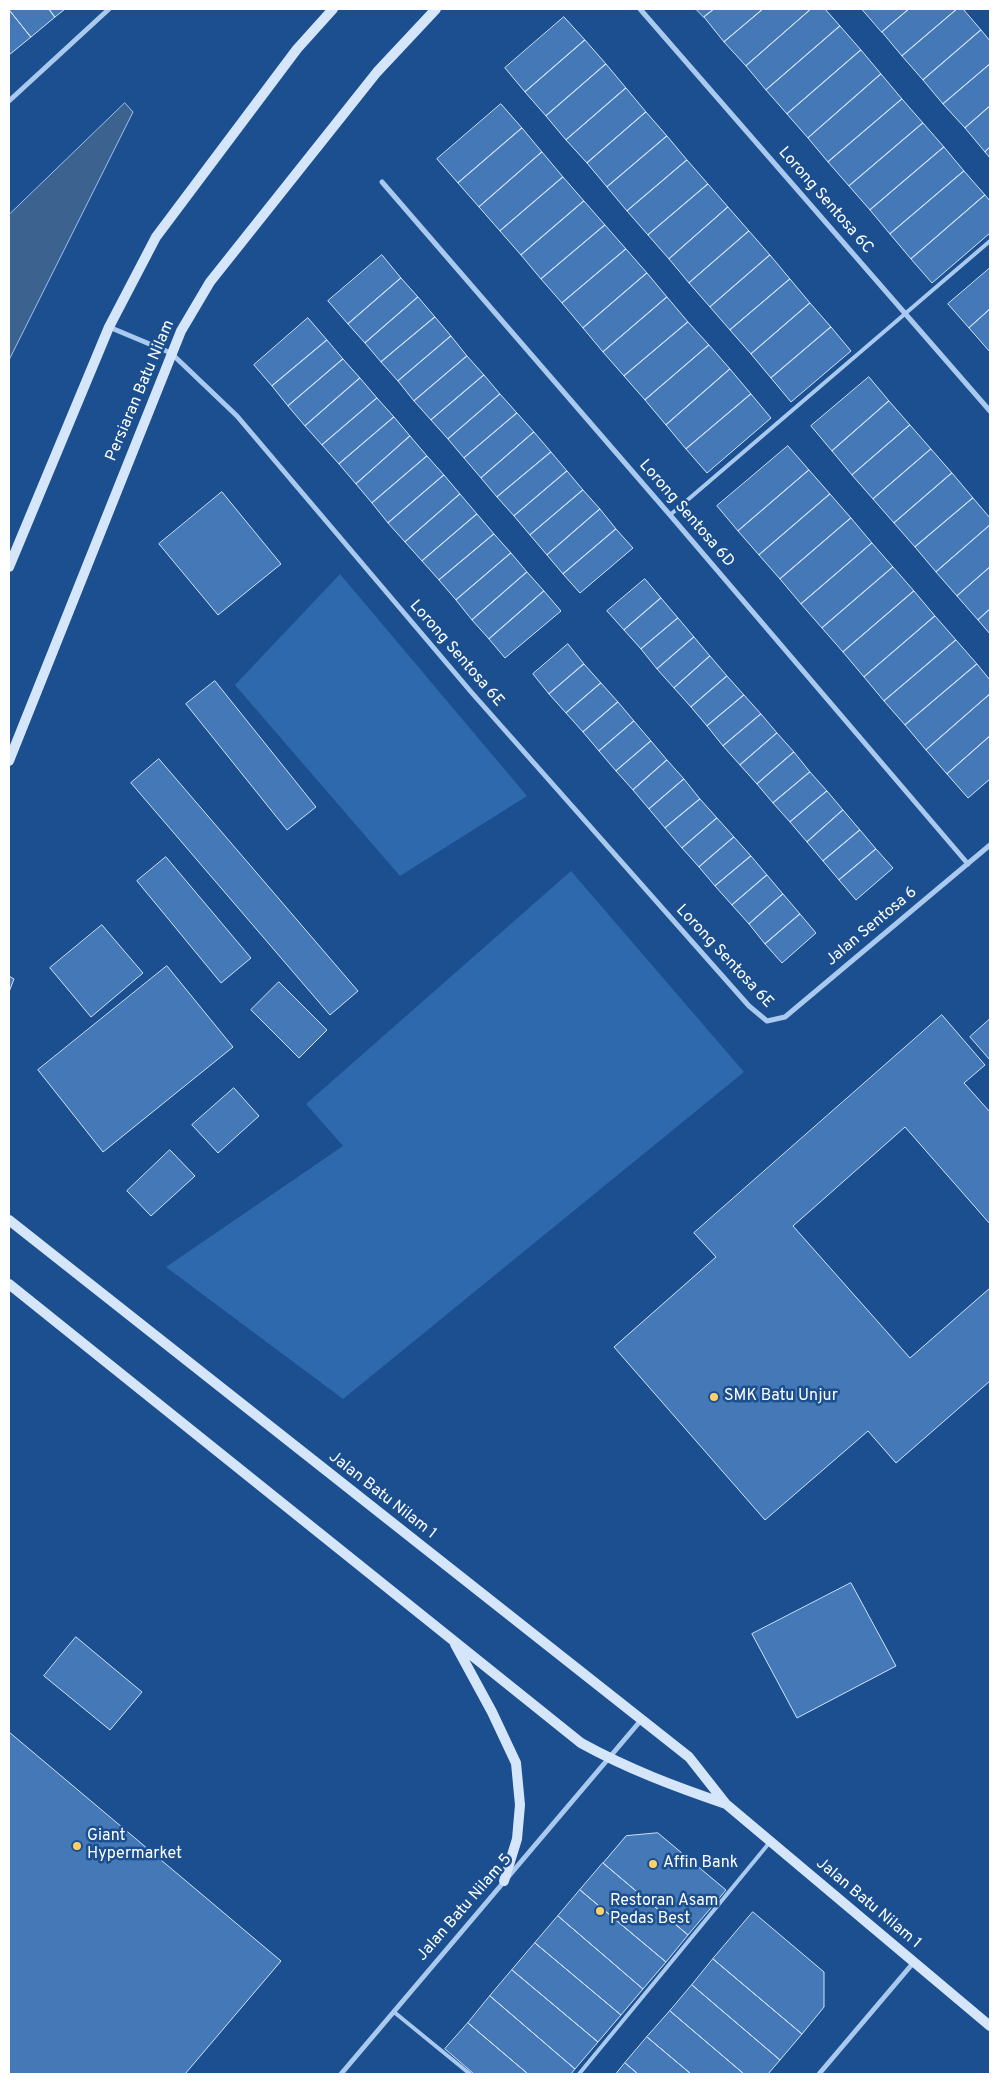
<!DOCTYPE html>
<style>
body{margin:0}
#map{position:relative;width:999px;height:2083px;overflow:hidden;background:#1b4f8f;font-family:Overpass,sans-serif}
canvas{display:block}
.frame{position:absolute;inset:0;border:10px solid #fff;pointer-events:none}
</style>
<div id="map">
<canvas width="999" height="2083"></canvas>
<div class="frame"></div>
</div>
<script>
const g = document.querySelector('canvas').getContext('2d');
g.lineJoin = 'round';
function fill(path, color) { g.fillStyle = color; g.fill(path, 'evenodd'); }
function trace(path, color, width, dash) { g.strokeStyle = color; g.lineWidth = width; g.lineCap = dash ? 'butt' : 'round'; g.setLineDash(dash || []); g.stroke(path); }
function label(font, color, halo, rows, align = 'center') {
  g.font = font + ' Overpass,sans-serif'; g.lineWidth = 5; g.setLineDash([]); g.textBaseline = 'middle'; g.strokeStyle = halo; g.fillStyle = color; for (const [text, x, y, turn = 0] of rows) {
    g.save(); g.translate(x, y); g.rotate((+turn || 0) * Math.PI / 180); g.textAlign = isNaN(turn) ? turn : align; if (halo) g.strokeText(text, 0, 0); g.fillText(text, 0, 0); g.restore();
  }
}
const green = new Path2D(`
 M 340,574 L 527,796 L 400,876 L 235,685 Z
 M 571,871 L 744,1072 L 343,1399 L 166,1267 L 343,1146 L 306,1104 Z`);
const water = new Path2D(`
 M 125,103 L 133,112 L 9,360 L 9,215 Z`);
const building = new Path2D(`
 M 9,9 L 49,9 L 55,17 L 31,37 Z
 M 49,9 L 65,9 L 55,17 Z
 M 696,9 L 714,9 L 704,17 Z
 M 714,9 L 763,9 L 724,42 L 704,17 Z
 M 763,9 L 811,9 L 746,66 L 724,42 Z
 M 811,9 L 825,9 L 840,26 L 766,90 L 746,66 Z
 M 862,9 L 909,9 L 882,32 Z
 M 909,9 L 957,9 L 902,56 L 882,32 Z
 M 957,9 L 963,9 L 981,30 L 923,80 L 902,56 Z
 M 9,10 L 31,37 L 9,55 Z
 M 564,17 L 585,40 L 525,92 L 505,68 Z
 M 840,26 L 861,50 L 787,114 L 766,90 Z
 M 981,30 L 990,41 L 990,64 L 943,104 L 923,80 Z
 M 585,40 L 606,64 L 546,116 L 525,92 Z
 M 861,50 L 881,74 L 808,138 L 787,114 Z
 M 606,64 L 626,88 L 566,140 L 546,116 Z
 M 990,64 L 990,106 L 965,128 L 943,104 Z
 M 881,74 L 902,99 L 828,162 L 808,138 Z
 M 626,88 L 646,112 L 587,163 L 566,140 Z
 M 902,99 L 923,123 L 849,186 L 828,162 Z
 M 501,104 L 522,128 L 458,183 L 437,159 Z
 M 990,106 L 990,147 L 985,152 L 965,128 Z
 M 646,112 L 667,136 L 607,187 L 587,163 Z
 M 923,123 L 944,147 L 870,210 L 849,186 Z
 M 522,128 L 542,152 L 479,207 L 458,183 Z
 M 667,136 L 687,160 L 627,211 L 607,187 Z
 M 944,147 L 964,171 L 890,234 L 870,210 Z
 M 990,147 L 990,158 L 985,152 Z
 M 542,152 L 563,177 L 500,231 L 479,207 Z
 M 687,160 L 708,184 L 648,235 L 627,211 Z
 M 964,171 L 985,195 L 911,259 L 890,234 Z
 M 563,177 L 584,201 L 521,255 L 500,231 Z
 M 708,184 L 728,207 L 669,259 L 648,235 Z
 M 985,195 L 990,201 L 990,233 L 932,283 L 911,259 Z
 M 584,201 L 605,225 L 541,279 L 521,255 Z
 M 728,207 L 749,231 L 689,283 L 669,259 Z
 M 605,225 L 626,249 L 562,303 L 541,279 Z
 M 749,231 L 770,255 L 710,307 L 689,283 Z
 M 626,249 L 647,273 L 583,328 L 562,303 Z
 M 382,255 L 401,278 L 348,324 L 328,301 Z
 M 770,255 L 790,279 L 730,330 L 710,307 Z
 M 990,268 L 990,309 L 969,328 L 948,304 Z
 M 647,273 L 667,297 L 603,352 L 583,328 Z
 M 401,278 L 418,297 L 365,343 L 348,324 Z
 M 790,279 L 810,303 L 751,354 L 730,330 Z
 M 418,297 L 435,317 L 381,362 L 365,343 Z
 M 667,297 L 688,322 L 624,376 L 603,352 Z
 M 810,303 L 831,327 L 771,378 L 751,354 Z
 M 990,309 L 990,352 L 969,328 Z
 M 435,317 L 451,336 L 398,381 L 381,362 Z
 M 308,318 L 327,340 L 272,386 L 254,365 Z
 M 688,322 L 709,345 L 645,400 L 624,376 Z
 M 831,327 L 851,351 L 791,402 L 771,378 Z
 M 451,336 L 467,356 L 414,401 L 398,381 Z
 M 327,340 L 343,359 L 288,406 L 272,386 Z
 M 709,345 L 730,369 L 666,425 L 645,400 Z
 M 467,356 L 484,375 L 431,420 L 414,401 Z
 M 343,359 L 360,378 L 305,426 L 288,406 Z
 M 730,369 L 751,394 L 686,449 L 666,425 Z
 M 484,375 L 500,394 L 448,439 L 431,420 Z
 M 869,377 L 889,401 L 832,451 L 811,426 Z
 M 360,378 L 377,398 L 322,445 L 305,426 Z
 M 500,394 L 517,413 L 464,458 L 448,439 Z
 M 751,394 L 771,418 L 707,473 L 686,449 Z
 M 377,398 L 394,417 L 339,464 L 322,445 Z
 M 889,401 L 910,425 L 852,475 L 832,451 Z
 M 517,413 L 534,432 L 481,478 L 464,458 Z
 M 394,417 L 410,436 L 356,484 L 339,464 Z
 M 910,425 L 931,449 L 873,499 L 852,475 Z
 M 534,432 L 551,452 L 497,497 L 481,478 Z
 M 410,436 L 427,456 L 372,503 L 356,484 Z
 M 788,446 L 809,470 L 738,531 L 717,506 Z
 M 931,449 L 952,473 L 894,523 L 873,499 Z
 M 551,452 L 567,471 L 514,516 L 497,497 Z
 M 427,456 L 444,475 L 388,523 L 372,503 Z
 M 809,470 L 830,494 L 759,555 L 738,531 Z
 M 567,471 L 583,490 L 530,535 L 514,516 Z
 M 952,473 L 973,498 L 915,547 L 894,523 Z
 M 444,475 L 460,494 L 405,542 L 388,523 Z
 M 583,490 L 600,509 L 547,555 L 530,535 Z
 M 222,492 L 281,564 L 218,615 L 159,544 Z
 M 460,494 L 477,514 L 422,561 L 405,542 Z
 M 830,494 L 851,518 L 780,579 L 759,555 Z
 M 973,498 L 990,518 L 990,525 L 936,572 L 915,547 Z
 M 600,509 L 616,529 L 563,574 L 547,555 Z
 M 477,514 L 494,534 L 439,580 L 422,561 Z
 M 851,518 L 872,543 L 801,604 L 780,579 Z
 M 990,525 L 990,567 L 957,596 L 936,572 Z
 M 616,529 L 633,548 L 580,593 L 563,574 Z
 M 494,534 L 511,553 L 456,600 L 439,580 Z
 M 872,543 L 893,567 L 822,628 L 801,604 Z
 M 511,553 L 527,572 L 472,620 L 456,600 Z
 M 893,567 L 914,591 L 843,652 L 822,628 Z
 M 990,567 L 990,609 L 978,620 L 957,596 Z
 M 527,572 L 544,591 L 489,639 L 472,620 Z
 M 645,579 L 661,598 L 624,630 L 607,611 Z
 M 544,591 L 561,611 L 505,658 L 489,639 Z
 M 914,591 L 935,616 L 864,677 L 843,652 Z
 M 661,598 L 678,618 L 641,649 L 624,630 Z
 M 990,609 L 990,634 L 978,620 Z
 M 935,616 L 956,640 L 884,701 L 864,677 Z
 M 678,618 L 694,637 L 657,669 L 641,649 Z
 M 694,637 L 710,656 L 674,688 L 657,669 Z
 M 956,640 L 977,664 L 905,725 L 884,701 Z
 M 568,644 L 584,664 L 549,694 L 533,674 Z
 M 710,656 L 727,676 L 691,707 L 674,688 Z
 M 584,664 L 601,683 L 566,713 L 549,694 Z
 M 977,664 L 990,680 L 990,694 L 926,750 L 905,725 Z
 M 727,676 L 744,695 L 707,726 L 691,707 Z
 M 215,681 L 316,807 L 287,830 L 186,704 Z
 M 601,683 L 618,702 L 583,732 L 566,713 Z
 M 990,694 L 990,736 L 947,774 L 926,750 Z
 M 744,695 L 761,714 L 723,746 L 707,726 Z
 M 618,702 L 634,721 L 599,751 L 583,732 Z
 M 761,714 L 777,733 L 740,765 L 723,746 Z
 M 634,721 L 651,741 L 616,771 L 599,751 Z
 M 777,733 L 794,752 L 757,784 L 740,765 Z
 M 990,736 L 990,779 L 968,798 L 947,774 Z
 M 651,741 L 667,760 L 633,790 L 616,771 Z
 M 794,752 L 810,772 L 773,803 L 757,784 Z
 M 159,759 L 358,991 L 330,1015 L 131,783 Z
 M 667,760 L 684,779 L 649,809 L 633,790 Z
 M 810,772 L 827,791 L 790,822 L 773,803 Z
 M 684,779 L 700,799 L 665,828 L 649,809 Z
 M 827,791 L 843,810 L 807,842 L 790,822 Z
 M 700,799 L 717,818 L 682,848 L 665,828 Z
 M 843,810 L 860,830 L 823,861 L 807,842 Z
 M 717,818 L 734,837 L 699,867 L 682,848 Z
 M 860,830 L 876,849 L 839,880 L 823,861 Z
 M 734,837 L 751,856 L 715,886 L 699,867 Z
 M 876,849 L 893,868 L 856,900 L 839,880 Z
 M 751,856 L 767,875 L 732,905 L 715,886 Z
 M 166,857 L 251,958 L 221,983 L 137,881 Z
 M 767,875 L 783,894 L 749,924 L 732,905 Z
 M 783,894 L 800,914 L 765,944 L 749,924 Z
 M 800,914 L 816,933 L 782,963 L 765,944 Z
 M 102,925 L 143,973 L 91,1017 L 50,968 Z
 M 167,966 L 233,1047 L 103,1152 L 38,1070 Z
 M 9,976 L 14,979 L 9,992 Z
 M 279,982 L 327,1030 L 299,1058 L 251,1010 Z
 M 942,1015 L 985,1065 L 964,1083 L 990,1112 L 990,1224 L 905,1127 L 793,1226 L 910,1358 L 990,1288 L 990,1381 L 896,1463 L 868,1431 L 765,1520 L 614,1347 L 716,1257 L 694,1233 Z
 M 990,1019 L 990,1060 L 970,1037 Z
 M 234,1088 L 259,1116 L 218,1153 L 192,1125 Z
 M 170,1150 L 195,1176 L 151,1216 L 127,1191 Z
 M 851,1583 L 896,1666 L 797,1718 L 752,1634 Z
 M 76,1637 L 142,1692 L 110,1730 L 44,1676 Z
 M 9,1732 L 281,1961 L 185,2074 L 9,2074 Z
 M 658,1833 L 726,1890 L 688,1935 L 603,1863 L 626,1836 Z
 M 603,1863 L 688,1935 L 666,1962 L 580,1890 Z
 M 580,1890 L 666,1962 L 643,1989 L 558,1916 Z
 M 753,1912 L 824,1972 L 824,2007 L 802,2034 L 713,1959 Z
 M 558,1916 L 643,1989 L 621,2015 L 535,1943 Z
 M 535,1943 L 621,2015 L 598,2042 L 512,1970 Z
 M 713,1959 L 802,2034 L 780,2060 L 692,1985 Z
 M 512,1970 L 598,2042 L 575,2069 L 490,1996 Z
 M 692,1985 L 780,2060 L 768,2074 L 744,2074 L 670,2011 Z
 M 490,1996 L 575,2069 L 571,2074 L 528,2074 L 468,2023 Z
 M 670,2011 L 744,2074 L 691,2074 L 647,2037 Z
 M 468,2023 L 528,2074 L 474,2074 L 445,2049 Z
 M 647,2037 L 691,2074 L 638,2074 L 625,2063 Z
 M 625,2063 L 638,2074 L 616,2074 Z`);
const lane = new Path2D(`
 M 670,515 L 990,241
 M 394,2012 L 470,2074
 M 579,2074 L 770,1842`);
const street = new Path2D(`
 M 640,9 L 990,411
 M 9,101 L 109,9
 M 382,182 L 670,515 L 968,864
 M 109,327 L 171,353 L 237,416 L 472,693 L 749,1006 L 767,1021 L 785,1017 L 990,845
 M 341,2074 L 642,1719
 M 819,2074 L 914,1962`);
const secondary = new Path2D(`
 M 9,567 L 109,327 L 156,237 L 297,49 L 333,9
 M 9,761 L 181,331 L 210,282 L 377,72 L 436,9
 M 9,1220 L 689,1757 L 726,1804 L 990,2026
 M 9,1284 L 581,1743 C 628,1769 676,1787 726,1804
 M 455,1644 L 492,1712 L 516,1763 L 520,1805 L 517,1839 L 504,1881`);
const markers = [
 [714,1397,5,"#ffd166"],
 [77,1846,5,"#ffd166"],
 [653,1864,5,"#ffd166"],
 [600,1911,5,"#ffd166"]
];
const streetNames = [
 ["Lorong Sentosa 6C",825,201,49],
 ["Persiaran Batu Nilam",141,391,-67],
 ["Lorong Sentosa 6D",686,514,49],
 ["Lorong Sentosa 6E",456,654,49],
 ["Jalan Sentosa 6",872,927,-40],
 ["Lorong Sentosa 6E",724,957,47],
 ["Jalan Batu Nilam 1",382,1496,38],
 ["Jalan Batu Nilam 1",868,1904,40],
 ["Jalan Batu Nilam 5",465,1908,-49]
];
const poiNames = [
 ["SMK Batu Unjur",724,1397],
 ["Giant",87,1837],
 ["Hypermarket",87,1855],
 ["Affin Bank",663,1864],
 ["Restoran Asam",610,1902],
 ["Pedas Best",610,1920]
];
fill(green, '#2e69ad');
fill(water, '#3c6290');
trace(water, '#9cc4f0', 1);
fill(building, '#4478b7');
trace(building, '#cfe3fa', 1);
trace(lane, '#a9c9ee', 4);
trace(street, '#a9c9ee', 5);
trace(secondary, '#d6e6fa', 10);
for (const [x, y, r, color] of markers) { const dot = new Path2D(); dot.arc(x, y, r, 0, 2 * Math.PI); g.fillStyle = color; g.fill(dot); trace(dot, '#1b4f8f', 2); }
label('16px', '#fff', '#1b4f8f', streetNames);
label('16px', '#fff', '#1b4f8f', poiNames, 'left');
</script>
